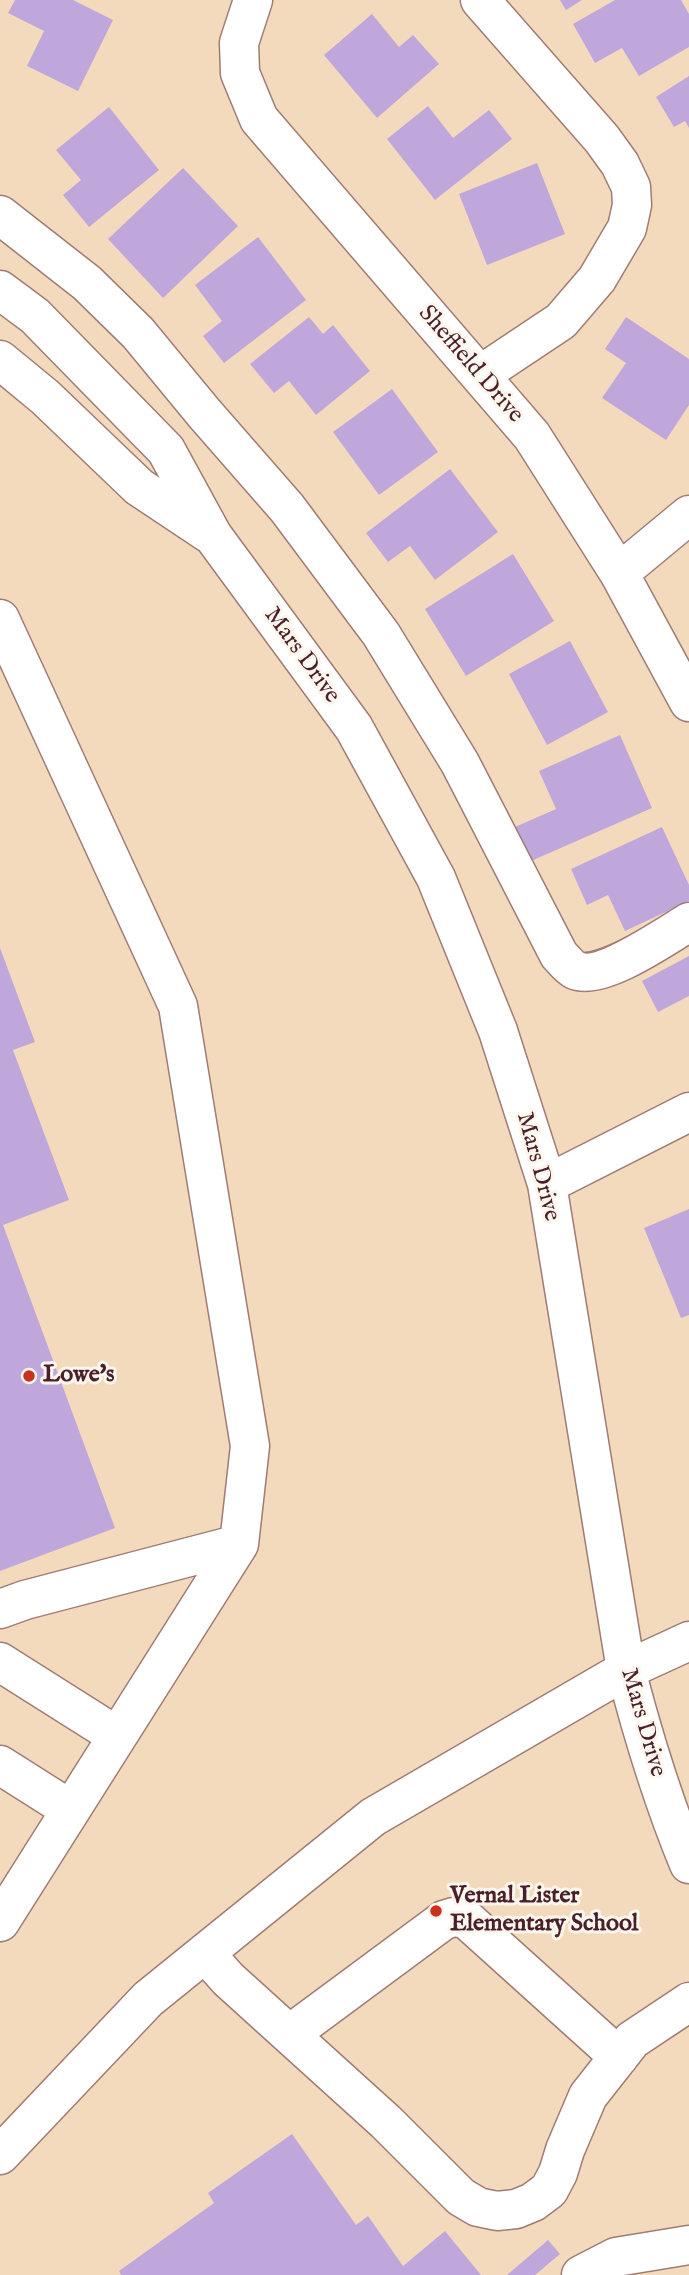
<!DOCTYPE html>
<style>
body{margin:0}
canvas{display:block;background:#f4dabd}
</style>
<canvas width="689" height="2275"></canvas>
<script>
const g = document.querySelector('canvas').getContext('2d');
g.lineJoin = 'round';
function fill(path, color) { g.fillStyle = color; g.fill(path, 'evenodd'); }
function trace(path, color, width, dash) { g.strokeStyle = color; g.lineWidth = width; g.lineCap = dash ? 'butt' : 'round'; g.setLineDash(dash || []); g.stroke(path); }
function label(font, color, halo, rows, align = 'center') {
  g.font = font + ' "IM FELL English",serif'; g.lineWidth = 6; g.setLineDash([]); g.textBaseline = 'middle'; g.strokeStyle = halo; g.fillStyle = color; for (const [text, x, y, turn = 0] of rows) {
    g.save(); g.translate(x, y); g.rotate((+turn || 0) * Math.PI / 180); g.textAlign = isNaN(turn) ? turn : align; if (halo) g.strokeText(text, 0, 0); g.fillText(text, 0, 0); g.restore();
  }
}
const building = new Path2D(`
 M 15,0 L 73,0 L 113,20 L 78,91 L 27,66 L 44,31 L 8,13 Z
 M 560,0 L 582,0 L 566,10 Z
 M 615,0 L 681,0 L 689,14 L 689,47 L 639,76 L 622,48 L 595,63 L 573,24 Z
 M 372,14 L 399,47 L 413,35 L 439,64 L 377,118 L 324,55 Z
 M 689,76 L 689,128 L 685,121 L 674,127 L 656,97 Z
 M 428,106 L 453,138 L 489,110 L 512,139 L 435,200 L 387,139 Z
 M 109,107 L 159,170 L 89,227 L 63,195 L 81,180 L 56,150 Z
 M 537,163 L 565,234 L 487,265 L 459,194 Z
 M 183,168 L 238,226 L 163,298 L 108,239 Z
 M 258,237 L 306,300 L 224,363 L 203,336 L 222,321 L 195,285 Z
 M 309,317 L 323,334 L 333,325 L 370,371 L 316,415 L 289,381 L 274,393 L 250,364 Z
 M 626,317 L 689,359 L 689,405 L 666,440 L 602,398 L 626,363 L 605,349 Z
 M 392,389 L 438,452 L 379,495 L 333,432 Z
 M 450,469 L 498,532 L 435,580 L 410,546 L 388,562 L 366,533 Z
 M 513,554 L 554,621 L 466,676 L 425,609 Z
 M 570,641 L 608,712 L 547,745 L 509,674 Z
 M 620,735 L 652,808 L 531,861 L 515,827 L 556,809 L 539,771 Z
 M 662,827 L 689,885 L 689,901 L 625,931 L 608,895 L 587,905 L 571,869 Z
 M 0,948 L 35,1042 L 13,1050 L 69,1200 L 3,1225 L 115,1528 L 0,1571 Z
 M 689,956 L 689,996 L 658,1012 L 642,981 Z
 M 689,1209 L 689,1315 L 681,1318 L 644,1228 Z
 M 292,2134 L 356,2225 L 368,2216 L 403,2266 L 445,2231 L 481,2275 L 121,2275 L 119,2271 L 214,2203 L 208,2193 Z
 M 548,2240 L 560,2254 L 535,2275 L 507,2275 Z`);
const minor = new Path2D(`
 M 253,0 L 239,43 L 240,73 L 259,119 L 532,436 L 619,573 L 689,702
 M 480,0 L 602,139 L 620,164 L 631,187 L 632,205 L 627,228 L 597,279 L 561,321 L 480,375
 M 0,215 L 87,283 L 138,333 L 204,413 L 287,508 L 381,634 L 460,763 L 559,955 C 563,959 569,967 575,970 C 600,982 666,936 689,922
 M 0,290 L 35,316 L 166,450 L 213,536 L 354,728 L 436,878 L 498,1031 L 547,1184 L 626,1670 C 643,1736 663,1801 689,1864
 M 0,360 L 45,397 L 139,487 L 208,533
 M 619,573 L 689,515
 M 0,619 L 178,1006 L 250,1446 L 239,1544 L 25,1600 L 0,1609
 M 547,1184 L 689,1112
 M 0,1662 L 117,1736
 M 0,1765 L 71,1810
 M 0,1922 L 239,1544
 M 205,1953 L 228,1979 L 386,2122 L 461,2197 L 478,2207 L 497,2211 L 516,2209 L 533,2202 L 549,2190 L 558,2173 L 565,2150 L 588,2096 L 632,2040 L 689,2002
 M 290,2034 L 444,1920 L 454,1917 L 466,1919 L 619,2057
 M 0,2155 L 148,1999 L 373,1817 L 626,1670 L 689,1641
 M 581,2275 L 616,2257 L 689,2245`);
const markers = [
 [29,1376,7,"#c8321e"],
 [436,1911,7,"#c8321e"]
];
const streetNames = [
 ["Sheffield Drive",470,365,49],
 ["Mars Drive",301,656,54],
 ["Mars Drive",537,1167,75],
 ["Mars Drive",642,1723,74]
];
const poiNames = [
 ["Lowe's",43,1376],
 ["Vernal Lister",450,1897],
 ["Elementary School",450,1925]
];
fill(building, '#c0a7db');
trace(minor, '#9f7c74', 41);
trace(minor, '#fff', 38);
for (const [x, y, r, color] of markers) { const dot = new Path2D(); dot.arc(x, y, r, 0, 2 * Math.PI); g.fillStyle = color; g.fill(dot); trace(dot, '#fbf7ec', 2.5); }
label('24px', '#4a1f2b', '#fbf7ec', streetNames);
label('bold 24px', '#4a1f2b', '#fbf7ec', poiNames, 'left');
</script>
